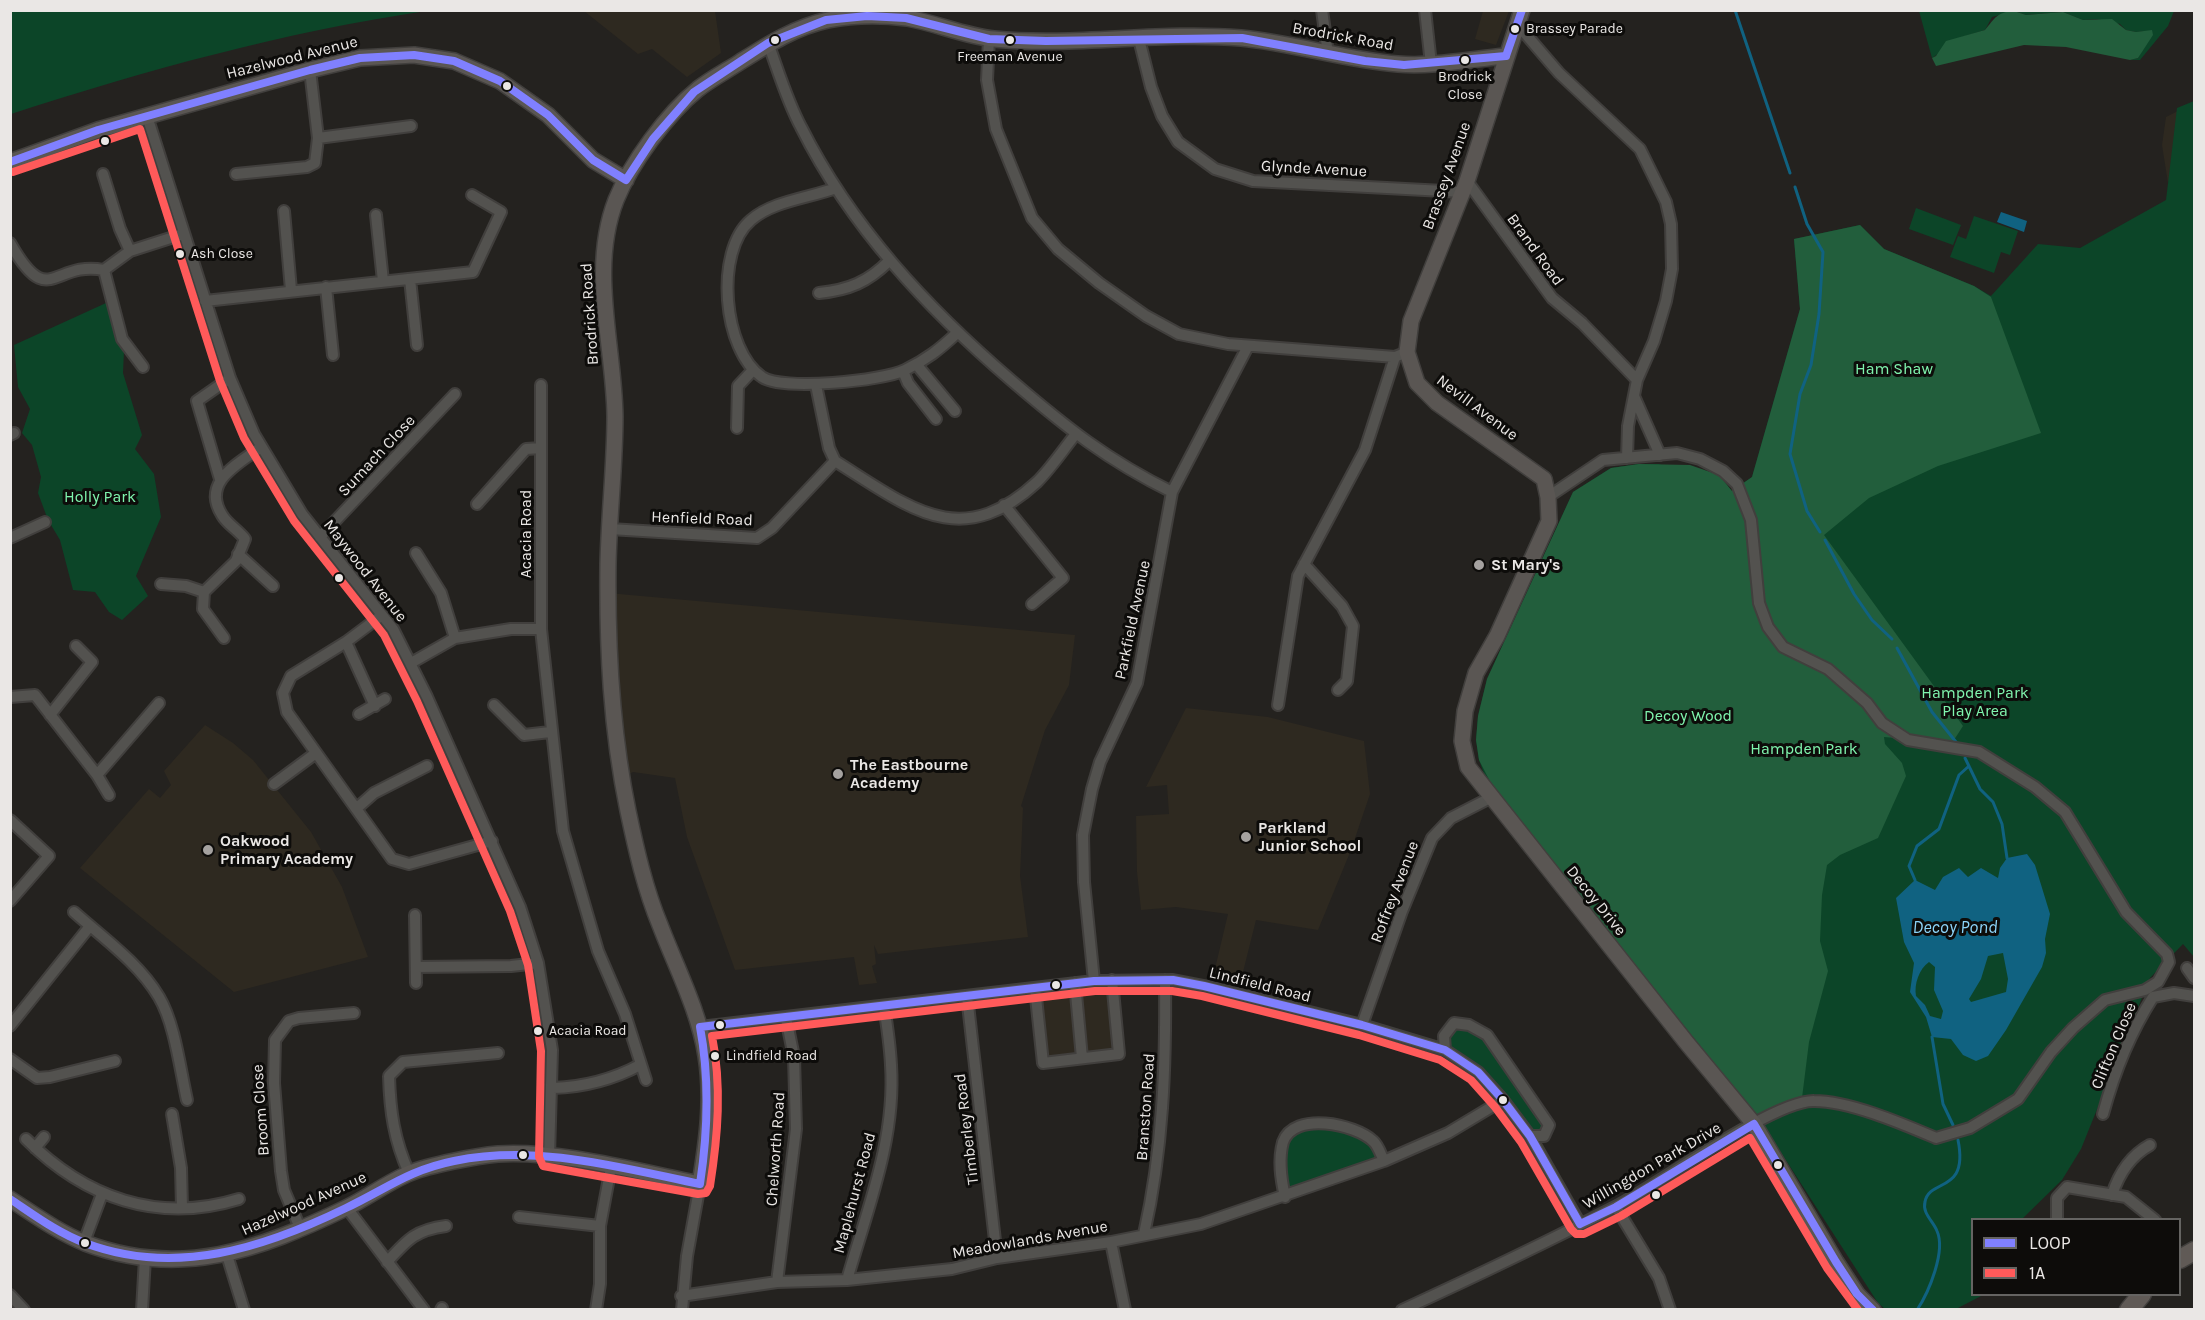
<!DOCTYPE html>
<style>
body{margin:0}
#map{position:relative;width:2205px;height:1320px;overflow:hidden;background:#24221f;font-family:Karla,sans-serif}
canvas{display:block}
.frame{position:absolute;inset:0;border:12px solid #eae7e5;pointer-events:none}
.legend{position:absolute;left:1971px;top:1218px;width:210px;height:78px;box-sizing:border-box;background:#0d0c0a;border:2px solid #656462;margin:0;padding:8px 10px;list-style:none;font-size:18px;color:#eae7e5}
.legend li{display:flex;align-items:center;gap:12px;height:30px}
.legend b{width:30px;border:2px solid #656462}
</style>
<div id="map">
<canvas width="2205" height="1320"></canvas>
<div class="frame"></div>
<ul class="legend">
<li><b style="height:8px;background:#8080ff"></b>LOOP</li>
<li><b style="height:8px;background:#ff5a5a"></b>1A</li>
</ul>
</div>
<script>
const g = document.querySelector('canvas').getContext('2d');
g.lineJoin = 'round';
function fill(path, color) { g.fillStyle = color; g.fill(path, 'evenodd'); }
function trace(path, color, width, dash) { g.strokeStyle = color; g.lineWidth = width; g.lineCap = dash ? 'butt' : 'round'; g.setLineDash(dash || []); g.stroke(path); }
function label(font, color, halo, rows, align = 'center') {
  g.font = font + ' Karla,sans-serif'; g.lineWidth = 6; g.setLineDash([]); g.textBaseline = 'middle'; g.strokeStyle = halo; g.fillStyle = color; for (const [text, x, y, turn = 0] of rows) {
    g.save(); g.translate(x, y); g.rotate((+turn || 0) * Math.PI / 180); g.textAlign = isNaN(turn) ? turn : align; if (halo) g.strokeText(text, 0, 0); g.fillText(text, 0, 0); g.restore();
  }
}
const built = new Path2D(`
 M 584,11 L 715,11 L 721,53 L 687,77 L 652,49 L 638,54 Z
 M 1483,11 L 1509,11 L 1496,45 L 1475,39 Z
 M 2194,103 L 2168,183 L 2162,145 L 2166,117 Z
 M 608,593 L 1075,635 L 1069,685 L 1045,730 L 1021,806 L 1023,808 L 1020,876 L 1028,937 L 878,954 L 874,945 L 876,964 L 872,966 L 877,983 L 859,985 L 854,957 L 735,970 L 687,837 L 675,778 L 633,772 L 624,776 Z
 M 1186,708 L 1268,717 L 1364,741 L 1370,794 L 1351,850 L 1318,930 L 1256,920 L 1240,984 L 1213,977 L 1228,914 L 1176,907 L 1141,910 L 1137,872 L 1136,816 L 1169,814 L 1167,785 L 1146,787 Z
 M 205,725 L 233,743 L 253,760 L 311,832 L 342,887 L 368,957 L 234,992 L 80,868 L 149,789 L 160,798 L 171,785 L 164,771 Z
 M 1108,988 L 1116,1052 L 1047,1061 L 1038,997 Z`);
const green = new Path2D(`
 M 11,10 L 426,10 L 426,11 C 284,32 147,70 11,114 Z
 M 1919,11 L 2174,11 L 2168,26 L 2140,60 L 2130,60 L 2138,58 L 2151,31 L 2136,32 L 2126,30 L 2120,24 L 2097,19 L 2083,20 L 2063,12 L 2026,15 L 2014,11 L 1992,17 L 1985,30 L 1962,37 L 1932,58 Z
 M 2194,101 L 2194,957 L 2183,944 L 2150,978 L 2081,1149 L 2062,1180 L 2022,1219 L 1972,1220 L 1972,1294 L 1983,1295 L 1956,1309 L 1885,1309 L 1878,1303 L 1760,1120 L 1485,776 L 1479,760 L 1476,740 L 1478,716 L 1487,679 L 1573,492 L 1611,468 L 1639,464 L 1659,464 L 1732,491 L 1752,477 L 1800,309 L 1794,239 L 1860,225 L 1884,249 L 1974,286 L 1991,296 L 2038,244 L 2080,248 L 2166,200 L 2177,108 Z
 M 1916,208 L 1961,225 L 1953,245 L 1909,229 Z
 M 1974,216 L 2018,231 L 2010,255 L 2001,252 L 1994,273 L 1950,257 L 1958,236 L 1966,239 Z
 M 106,303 L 124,351 L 123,373 L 142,435 L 135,449 L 154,474 L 161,517 L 136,576 L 148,596 L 122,620 L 109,612 L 95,592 L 73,590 L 60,540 L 48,520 L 38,493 L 41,477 L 32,445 L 22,433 L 30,409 L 18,387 L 14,345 Z
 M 1454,1023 L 1487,1035 L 1549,1125 L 1544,1136 L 1530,1136 L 1503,1101 L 1445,1050 Z
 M 1319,1122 L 1374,1141 L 1384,1161 L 1285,1197 L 1284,1140 Z`);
const forest = new Path2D(`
 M 2014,11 L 2026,15 L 2063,12 L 2083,20 L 2112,19 L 2126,30 L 2136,32 L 2152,30 L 2153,35 L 2138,58 L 2130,60 L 2066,47 L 2024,45 L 1936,66 L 1932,58 L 1936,56 L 1946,41 L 1985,30 C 1995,18 1997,12 2014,11 Z
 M 1860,225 L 1884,249 L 1974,286 L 1991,297 L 2041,433 L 1938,466 L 1869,498 L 1824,535 L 1963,726 L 1952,743 L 1884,737 L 1885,744 L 1902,763 L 1906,776 L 1878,838 L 1840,855 L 1827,865 L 1822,895 L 1820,941 L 1828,971 L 1809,1042 L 1802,1098 L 1760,1120 L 1497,795 L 1479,760 L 1476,740 L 1478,716 L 1487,679 L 1573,492 L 1611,468 L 1639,464 L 1690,465 L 1719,475 L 1732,491 L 1752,477 L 1800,309 L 1794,239 Z`);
const water = new Path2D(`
 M 2001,212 L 2027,221 L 2024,232 L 1997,222 Z
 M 2027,854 L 2035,865 L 2050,914 L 2045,939 L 2046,953 L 2042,967 L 2006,1030 L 1988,1056 L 1976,1061 L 1963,1055 L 1951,1039 L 1932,1037 L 1926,1017 L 1910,992 L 1914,963 L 1904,942 L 1896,898 L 1915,880 L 1935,890 L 1943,877 L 1959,868 L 1968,877 L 1981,868 L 1998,878 L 2000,868 L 2007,858 ZM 2003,953 L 2008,979 L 2006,992 L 1971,1002 L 1969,999 L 1981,979 L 1988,956 ZM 1929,962 L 1935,967 L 1934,990 L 1943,1011 L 1941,1019 L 1930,1016 L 1925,1005 L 1916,996 C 1914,984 1919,969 1929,962 Z`);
const stream = new Path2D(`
 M 1735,10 L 1790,173
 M 1795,187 L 1807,224 L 1823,252 L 1819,314 L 1811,365 L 1800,394 L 1790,454 L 1807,511 L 1820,532
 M 1825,540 L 1854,594 L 1872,620 L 1892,639
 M 1897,648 L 1932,712 L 1956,742
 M 1965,758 L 1980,789 L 1993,802 L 2002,824 L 2007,858
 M 1915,880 L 1909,866 L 1917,846 L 1939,829 L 1959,775 L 1969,766
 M 1932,1037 L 1943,1104 L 1953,1125
 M 1917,1310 C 1929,1292 1946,1251 1937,1231 C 1933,1221 1922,1213 1925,1202 C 1929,1178 1969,1194 1958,1140`);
const street = new Path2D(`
 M 1322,10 L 1328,54
 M 1425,10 L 1431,64
 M 1517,24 L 1559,73 L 1640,149 L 1666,202 L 1671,224 L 1672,269 L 1666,301 L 1654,341 L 1637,380 L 1628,426 L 1627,458
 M 989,39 L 987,80 L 996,129 L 1032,218 L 1058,249 L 1099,283 L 1146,316 L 1179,334 L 1228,344 L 1395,357 L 1407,352
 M 1139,39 L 1151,87 L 1162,116 L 1178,142 L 1215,169 L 1253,181 L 1463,192
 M 768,43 C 778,70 787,101 801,127 C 851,227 928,309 1012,381 C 1067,428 1107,460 1172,492
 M 310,70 L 318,138
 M 147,116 L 230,378 L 254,434 L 302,514 L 393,629 L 427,697 L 520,907 L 538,963 L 552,1050 L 549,1157
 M 103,174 L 120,229 L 130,251 L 183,234
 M 236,174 L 307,167 L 315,163 L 318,138 L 411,126
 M 1467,181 L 1552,298 L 1582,323 L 1637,380
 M 836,188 C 809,198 773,201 751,220 C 714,251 723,351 762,377 C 782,391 883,381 905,370 C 926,360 940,349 957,333
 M 284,211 L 291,290
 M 376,215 L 383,281
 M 10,243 C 49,312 53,260 104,270 L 130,251
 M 104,270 L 122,339 L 143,367
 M 410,279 L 417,345
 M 326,287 L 333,355
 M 819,293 C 849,290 868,282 889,261
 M 205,301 L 473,272 L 501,212 L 472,195
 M 916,364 L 955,411
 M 903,371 L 908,383 L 936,419
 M 541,385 L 541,629 L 563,831 L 598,951 L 625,1014 L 646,1080
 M 816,385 L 829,448 L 835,461 C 909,507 960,553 1037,482 C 1051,468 1063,450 1075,435
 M 1634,396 L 1660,455
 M 737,428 L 738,386 L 753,370
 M 10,435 L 14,433
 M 220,479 L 197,401 L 230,378
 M 477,504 L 526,449 L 541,448
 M 1004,505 L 1063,578 L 1032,604
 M 610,529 L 757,538 L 772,528 L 835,461
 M 320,537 L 455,394
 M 10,538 L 45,522
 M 416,553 L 441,593 L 455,638
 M 238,554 L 273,586
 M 1304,564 L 1342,606 L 1353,626 L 1347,681 L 1338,690
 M 161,584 L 186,586 L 204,592
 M 382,615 L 346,642 L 291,676 L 283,693 L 287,712 L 392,859 L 409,864 L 492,841
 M 224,638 L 203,609 L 204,592 L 236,561 L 245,539 C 238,530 227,524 222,515 C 201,482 238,464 261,447
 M 346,642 L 375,706
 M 411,663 L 455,638 L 511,629 L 541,629
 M 10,697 L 35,695 L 97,775 L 109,795
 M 494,705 L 524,735 L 550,732
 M 1278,705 L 1298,576 L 1365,450 L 1395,357
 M 359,714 L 385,699
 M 50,715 L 92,662 L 76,646
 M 97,775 L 159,703
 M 274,784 L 316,753
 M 357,808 L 374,793 L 427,766
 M 10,820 L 49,856 L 10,901
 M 74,912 C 102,937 139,963 159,997 C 175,1024 180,1069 187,1100
 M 415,915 L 416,983
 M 416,967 L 511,966 L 538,963
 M 2187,968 L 2194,978
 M 1094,981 L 1084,882 L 1083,835 L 1092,789 L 1100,762 L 1137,683 L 1172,492 L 1248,346
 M 1075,983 L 1082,1058
 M 1035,988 L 1043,1063 L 1119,1054 L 1112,980
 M 967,996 L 997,1258
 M 1362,1025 L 1402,911 L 1432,838 L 1451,818 L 1490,798
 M 10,1026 L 90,926
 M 700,1027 L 1094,981 L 1173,980 L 1204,986 L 1362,1025 L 1445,1050 L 1478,1072 L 1503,1100 L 1530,1136 L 1580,1224
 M 1445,1050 L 1444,1036 L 1454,1023 L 1469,1025 L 1487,1035 L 1549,1125 L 1544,1136 L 1530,1136
 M 10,1059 L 37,1078 L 50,1077 L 115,1061
 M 553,1088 C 584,1087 612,1080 640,1065
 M 172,1114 L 181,1168 L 182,1208
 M 2103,1114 C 2114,1073 2130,1033 2153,997 L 2174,993 L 2194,996
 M 26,1139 C 85,1198 158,1224 239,1199
 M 35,1148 L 44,1137
 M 409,1173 C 394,1140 390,1111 389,1076 L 403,1062 L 498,1053
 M 2112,1195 C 2119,1173 2130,1156 2150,1145
 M 1285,1197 C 1281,1179 1278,1160 1283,1142 C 1294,1111 1355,1124 1373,1141 C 1378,1145 1381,1155 1384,1161
 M 1616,1207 L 1659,1278 L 1670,1310
 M 347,1208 L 424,1310
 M 519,1217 L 600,1226
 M 2057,1220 L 2057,1198 L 2067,1187 L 2126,1197 L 2155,1220
 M 300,1228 L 284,1190 L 281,1171 L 274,1083 L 275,1040 L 289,1021 L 299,1018 L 354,1013
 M 1144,1234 C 1163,1150 1166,1067 1165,980
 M 84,1242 L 102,1194
 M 1111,1242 L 1125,1310
 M 227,1255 L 244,1310
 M 387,1262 C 407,1240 415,1230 446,1226
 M 847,1280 C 867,1210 896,1139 891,1065 C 890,1045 887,1025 884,1006
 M 777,1282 L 796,1129 L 794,1057 L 786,1018
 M 10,1295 L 24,1310
 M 681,1296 L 777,1282 L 847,1280 L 952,1269 L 997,1258 L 1111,1242 L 1201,1224 L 1384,1161 L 1448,1133 L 1503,1100
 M 142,1310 L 145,1258
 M 441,1310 L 442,1308
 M 596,1310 L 600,1284 L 600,1226 L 611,1167
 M 682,1310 L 687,1256 L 700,1184
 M 1402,1310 C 1474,1277 1545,1243 1615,1207 C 1658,1185 1774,1100 1814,1101 C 1850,1101 1903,1124 1936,1138 L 1970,1128 L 2018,1099 L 2051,1052 L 2073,1028 L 2105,1000 L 2145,990 L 2158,982 L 2169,962 L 2167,954 L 2126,912 L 2065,812 L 2035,787 L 1979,752 L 1908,740 L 1882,723 L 1867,703 L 1828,669 L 1783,647 L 1768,627 L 1759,603 L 1751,520 L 1737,484 L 1723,471 L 1700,459 L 1677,453 L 1603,460 L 1548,497`);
const secondary = new Path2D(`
 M 1522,10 L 1467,181 L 1411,321 L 1407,352 L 1417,383 L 1437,403 L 1544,479 L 1548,497 L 1549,521 L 1497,636 L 1476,673 L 1465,711 L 1462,741 L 1468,767 L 1686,1042 L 1754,1124 L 1836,1262 L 1857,1294 L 1873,1310
 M 10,162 L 98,130 L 310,70 L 360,58 L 414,55 L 454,61 L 500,81 L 548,115 L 593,160 L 626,180
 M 10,1199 C 35,1215 58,1232 85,1243 C 180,1279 259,1250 346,1208 C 367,1198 388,1182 410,1173 C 429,1165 477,1156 498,1154 C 560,1150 639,1172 700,1184 C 707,1141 713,1099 706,1056 C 699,1011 676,967 660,925 C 645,889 636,849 628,811 C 611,729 607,648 608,564 C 609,515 615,465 615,416 C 614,345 589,269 616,200 C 631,163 667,114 698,89 C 711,79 726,71 740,62 C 767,45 795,27 828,20 C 853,15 883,15 907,18 C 936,23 965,36 994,39 C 1076,47 1159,31 1241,38 C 1294,43 1345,60 1398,64 C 1433,67 1471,59 1506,56`);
const primary = new Path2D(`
 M 2180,1259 L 2194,1251
 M 2129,1310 L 2142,1294`);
const bus1 = new Path2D(`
 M 1506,56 L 1522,10
 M 10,162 L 98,130 L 310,70 L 360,58 L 414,55 L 454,61 L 500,81 L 548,115 L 593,160 L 626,180
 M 626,180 L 653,139 L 694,92 L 768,43 L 826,20 L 867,16 L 906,18 L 989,39 L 1046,41 L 1242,38 L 1365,61 L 1404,65 L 1506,56
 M 700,1027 L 1094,981 L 1173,980 L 1204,986 L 1362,1025 L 1445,1050 L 1478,1072 L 1503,1100 L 1530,1136 L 1580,1224
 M 700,1027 C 710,1080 708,1131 700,1184
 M 1754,1124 L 1836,1262 L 1857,1294 L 1873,1310
 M 10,1199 C 34,1215 58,1233 85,1243 C 175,1277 264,1248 346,1208 C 386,1189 409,1170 454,1161 C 537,1144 618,1167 700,1184
 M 1580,1224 L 1616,1207 L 1754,1124`);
const bus2 = new Path2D(`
 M 13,172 L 140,129 L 220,381 L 244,438 L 294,521 L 384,635 L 417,701 L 510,911 L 528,965 L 541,1051 L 539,1157 L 543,1166 L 698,1194 L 706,1193 L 710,1186 C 718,1136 722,1086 712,1036 L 1095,991 L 1172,991 L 1202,996 L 1359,1035 L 1440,1060 L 1471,1080 L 1495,1107 L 1521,1142 L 1571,1229 L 1576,1234 L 1584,1234 L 1621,1216 L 1750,1138 L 1827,1268 L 1858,1310`);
const markers = [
 [1515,29,5,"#eae7e5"],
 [775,40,5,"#eae7e5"],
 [1010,40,5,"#eae7e5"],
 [1465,60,5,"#eae7e5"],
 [507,86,5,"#eae7e5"],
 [105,141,5,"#eae7e5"],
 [180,254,5,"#eae7e5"],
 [1479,565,6,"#a5a2a0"],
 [339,578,5,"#eae7e5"],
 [838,774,6,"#a5a2a0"],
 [1246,837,6,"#a5a2a0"],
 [208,850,6,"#a5a2a0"],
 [1056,985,5,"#eae7e5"],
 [720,1025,5,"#eae7e5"],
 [538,1031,5,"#eae7e5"],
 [715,1056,5,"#eae7e5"],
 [1503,1100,5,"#eae7e5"],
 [523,1155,5,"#eae7e5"],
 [1778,1165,5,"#eae7e5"],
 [1656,1195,5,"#eae7e5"],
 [85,1243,5,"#eae7e5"]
];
const busNames = [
 ["Brassey Parade",1526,29],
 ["Freeman Avenue",1010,57,"center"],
 ["Brodrick",1465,77,"center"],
 ["Close",1465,95,"center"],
 ["Ash Close",191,254],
 ["Acacia Road",549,1031],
 ["Lindfield Road",726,1056]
];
const streetNames = [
 ["Brodrick Road",1343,37,10],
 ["Hazelwood Avenue",292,58,-14],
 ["Glynde Avenue",1314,169,3],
 ["Brassey Avenue",1447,176,-70],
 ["Brand Road",1535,250,54],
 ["Brodrick Road",590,314,-94],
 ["Nevill Avenue",1477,408,37],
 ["Sumach Close",377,456,-47],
 ["Henfield Road",702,519,2],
 ["Acacia Road",526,534,-90],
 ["Maywood Avenue",365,571,52],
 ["Parkfield Avenue",1133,620,-78],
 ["Roffrey Avenue",1395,892,-69],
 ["Decoy Drive",1596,901,51],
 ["Lindfield Road",1260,985,14],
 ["Clifton Close",2114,1046,-67],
 ["Branston Road",1146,1107,-86],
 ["Broom Close",261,1110,-94],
 ["Timberley Road",967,1129,-97],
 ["Chelworth Road",776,1149,-86],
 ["Willingdon Park Drive",1652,1166,-30],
 ["Maplehurst Road",855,1193,-75],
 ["Hazelwood Avenue",304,1204,-24],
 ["Meadowlands Avenue",1030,1240,-10]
];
const parkNames = [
 ["Ham Shaw",1894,369],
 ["Holly Park",100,497],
 ["Hampden Park",1975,693],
 ["Play Area",1975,711],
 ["Decoy Wood",1688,716],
 ["Hampden Park",1804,749]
];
const poiNames = [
 ["St Mary's",1491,565],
 ["The Eastbourne",850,765],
 ["Academy",850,783],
 ["Parkland",1258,828],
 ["Junior School",1258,846],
 ["Oakwood",220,841],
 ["Primary Academy",220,859]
];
const waterNames = [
 ["Decoy Pond",1955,928]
];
fill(built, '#2e2920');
fill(green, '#0c4528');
fill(forest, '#225e3c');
fill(water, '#106281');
trace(stream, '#106281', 3);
trace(street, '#413f3d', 14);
trace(secondary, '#413f3d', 18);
trace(primary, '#413f3d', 21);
trace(street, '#53524f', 10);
trace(secondary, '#5a5653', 15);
trace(primary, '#605a56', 18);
trace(bus1, '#8080ff', 8);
trace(bus2, '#ff5a5a', 8);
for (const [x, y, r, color] of markers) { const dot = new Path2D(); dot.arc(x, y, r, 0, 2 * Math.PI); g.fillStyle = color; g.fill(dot); trace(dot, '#0d0c0a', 2); }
label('14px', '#eae7e5', '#0d0c0a', busNames, 'left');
label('16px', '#eae7e5', '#0d0c0a', streetNames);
label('16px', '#80f5ae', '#0d0c0a', parkNames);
label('bold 16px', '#eae7e5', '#0d0c0a', poiNames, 'left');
label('italic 18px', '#8cd4f9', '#0d0c0a', waterNames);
</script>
